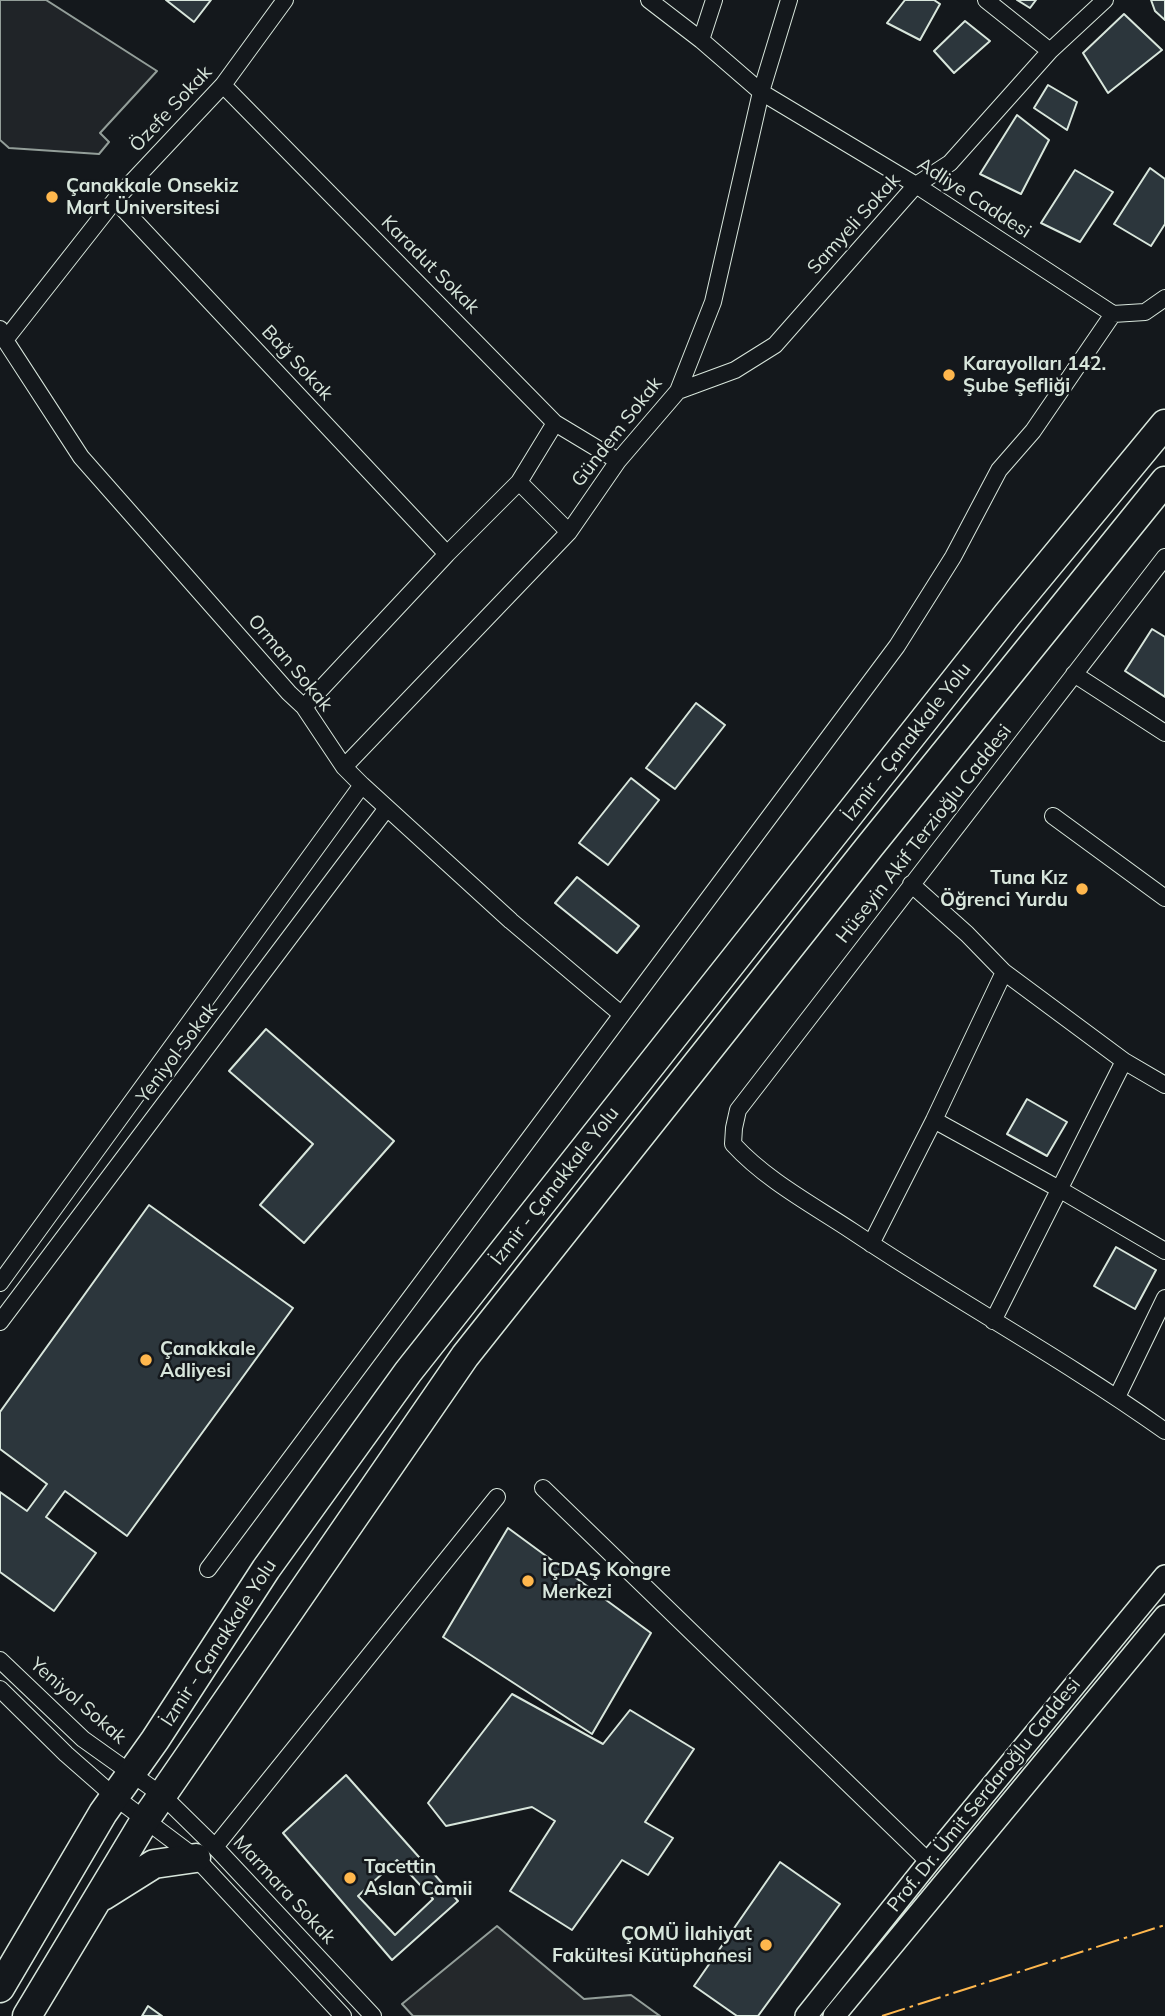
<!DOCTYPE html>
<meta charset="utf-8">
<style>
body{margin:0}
canvas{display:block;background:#14181c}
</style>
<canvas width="1165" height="2016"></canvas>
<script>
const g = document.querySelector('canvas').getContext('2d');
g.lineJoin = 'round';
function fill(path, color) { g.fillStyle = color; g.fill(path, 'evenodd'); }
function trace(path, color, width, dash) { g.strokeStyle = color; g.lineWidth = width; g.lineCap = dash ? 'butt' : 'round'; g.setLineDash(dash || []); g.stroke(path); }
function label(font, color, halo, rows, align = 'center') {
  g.font = font + ' Mulish,sans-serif'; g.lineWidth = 5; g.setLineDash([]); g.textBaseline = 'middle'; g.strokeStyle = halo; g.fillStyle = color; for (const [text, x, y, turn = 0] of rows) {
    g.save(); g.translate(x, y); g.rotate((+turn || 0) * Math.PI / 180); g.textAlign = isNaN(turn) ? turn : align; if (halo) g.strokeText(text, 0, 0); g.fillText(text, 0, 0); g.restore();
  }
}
const green = new Path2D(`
 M 0,0 L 46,0 L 157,71 L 100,133 L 109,142 L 99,154 L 9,148 L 0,140 Z`);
const parking = new Path2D(`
 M 497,1926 L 584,1999 L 631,1995 L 660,2016 L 413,2016 L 402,2004 Z`);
const building = new Path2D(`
 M 166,0 L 211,0 L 194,22 Z
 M 905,0 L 934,0 L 940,4 L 920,40 L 887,23 Z
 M 1017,0 L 1036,0 L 1030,8 Z
 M 1151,0 L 1165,0 L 1165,20 L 1155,11 Z
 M 1124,14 L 1162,50 L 1108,93 L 1083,53 Z
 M 965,21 L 990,41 L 954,73 L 934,51 Z
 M 1048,85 L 1077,102 L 1067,130 L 1034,108 Z
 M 1017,115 L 1049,140 L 1021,194 L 980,174 Z
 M 1150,168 L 1165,179 L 1165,224 L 1151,246 L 1114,224 Z
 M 1075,170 L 1113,192 L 1080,242 L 1041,223 Z
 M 1152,629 L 1165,637 L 1165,697 L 1125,671 Z
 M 696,703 L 725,725 L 675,789 L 646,768 Z
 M 631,778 L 659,800 L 608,865 L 579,843 Z
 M 577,877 L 639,926 L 617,953 L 555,903 Z
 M 266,1029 L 394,1141 L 304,1243 L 260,1205 L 313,1144 L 229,1071 Z
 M 1027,1099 L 1067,1122 L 1047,1156 L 1007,1134 Z
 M 149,1205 L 293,1308 L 127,1536 L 65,1491 L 46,1517 L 96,1553 L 54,1611 L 0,1572 L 0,1492 L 27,1511 L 47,1484 L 0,1449 L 0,1412 Z
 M 1116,1247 L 1156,1270 L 1135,1309 L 1094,1286 Z
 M 508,1528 L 651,1633 L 592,1734 L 443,1637 Z
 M 512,1694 L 603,1744 L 630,1710 L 694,1749 L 645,1822 L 673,1838 L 648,1875 L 622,1860 L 572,1930 L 510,1891 L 555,1821 L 532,1807 L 446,1826 L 428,1803 Z
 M 346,1775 L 458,1901 L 392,1960 L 283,1833 ZM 397,1860 L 433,1899 L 395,1935 L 358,1896 Z
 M 780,1862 L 840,1904 L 758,2016 L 737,2016 L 694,1986 Z
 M 148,2006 L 162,2016 L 142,2016 Z`);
const minor = new Path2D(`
 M 649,0 L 701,40
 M 714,0 L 701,40 L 761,92 L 916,185 L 1113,314 L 1145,312 L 1165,298
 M 986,0 L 1050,51
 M 223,85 L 555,423 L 618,461
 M 115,200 L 447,554
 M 0,329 L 5,340 L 81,457 L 289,693 L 304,707 L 344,767 L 362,785 L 511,921 L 621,1014
 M 5,340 L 115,200 L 223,85 L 285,0
 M 678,391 L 735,370 L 775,345 L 916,185 L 950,163 L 1050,51 L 1105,0
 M 519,482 L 569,532
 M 1165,557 L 738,1110 L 734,1128 L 733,1144 C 766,1180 811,1204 852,1231 C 955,1300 1064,1359 1165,1431
 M 1074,674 L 1165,733
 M 304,707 L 447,554 L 519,482 L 555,423
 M 344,767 L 569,532 L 618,461 L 678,391 L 713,302 L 761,92 L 789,0
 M 1053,816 L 1165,898
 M 911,884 L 967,934 L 1004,972 L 1124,1061 L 1165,1085
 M 934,1120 L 1059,1189 L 1165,1251
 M 871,1244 L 934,1120 L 1004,972
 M 0,1283 L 362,785
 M 993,1321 L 1124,1061
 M 0,1322 L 387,808
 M 1117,1397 L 1165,1298
 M 543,1488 L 929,1862
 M 208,1569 L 897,646 L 953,557 L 999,470 L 1033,431 L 1113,314
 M 0,1660 L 83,1739 L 163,1796 L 215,1847 L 373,2016
 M 0,1689 L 66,1754 L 115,1797 L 196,1858 L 343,2016
 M 215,1847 L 497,1497`);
const tertiary = new Path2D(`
 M 806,2016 L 929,1862 L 1165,1576
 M 834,2016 L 1165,1616`);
const trunk = new Path2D(`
 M 103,1896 L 154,1864 L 196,1858
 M 0,1988 L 103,1813 L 155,1740 L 266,1569 L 408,1372 L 1007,615 L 1165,424
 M 27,2016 L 145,1820 L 465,1356 L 870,846 L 1165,481`);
const power = new Path2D(`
 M 882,2016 L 1165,1925`);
const markers = [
 [52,197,7,"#ffb74d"],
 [949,375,7,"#ffb74d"],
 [1082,889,7,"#ffb74d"],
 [146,1360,7,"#ffb74d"],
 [528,1581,7,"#ffb74d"],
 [350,1878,7,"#ffb74d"],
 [766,1945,7,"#ffb74d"]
];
const streetNames = [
 ["Özefe Sokak",171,109,-47],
 ["Adliye Caddesi",974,198,33],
 ["Samyeli Sokak",854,224,-48],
 ["Karadut Sokak",430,265,45],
 ["Bağ Sokak",297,363,47],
 ["Gündem Sokak",617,432,-52],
 ["Orman Sokak",290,663,50],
 ["İzmir - Çanakkale Yolu",907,742,-52],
 ["Hüseyin Akif Terzioğlu Caddesi",924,834,-52],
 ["Yeniyol Sokak",177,1053,-53],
 ["İzmir - Çanakkale Yolu",555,1186,-52],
 ["İzmir - Çanakkale Yolu",219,1643,-57],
 ["Yeniyol Sokak",78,1701,41],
 ["Prof. Dr. Ümit Serdaroğlu Caddesi",984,1795,-51],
 ["Marmara Sokak",284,1890,47]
];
const poiNames = [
 ["Çanakkale Onsekiz",66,186],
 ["Mart Üniversitesi",66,208],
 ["Karayolları 142.",963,364],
 ["Şube Şefliği",963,386],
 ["Tuna Kız",1068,878,"right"],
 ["Öğrenci Yurdu",1068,900,"right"],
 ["Çanakkale",160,1349],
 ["Adliyesi",160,1371],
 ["İÇDAŞ Kongre",542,1570],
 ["Merkezi",542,1592],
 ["Tacettin",364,1867],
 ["Aslan Camii",364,1889],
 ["ÇOMÜ İlahiyat",752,1934,"right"],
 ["Fakültesi Kütüphanesi",752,1956,"right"]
];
fill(green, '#202428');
trace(green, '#939e99', 2);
fill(parking, '#24282b');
trace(parking, '#939e99', 2);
fill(building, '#2c363c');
trace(building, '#d8e6dc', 2);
trace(minor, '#d8e6dc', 18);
trace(tertiary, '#d8e6dc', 24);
trace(trunk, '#d8e6dc', 31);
trace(minor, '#14181c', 16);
trace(tertiary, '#14181c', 21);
trace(trunk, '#14181c', 28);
trace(power, '#ffb74d', 2, [24, 5, 3.5, 5]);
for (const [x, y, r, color] of markers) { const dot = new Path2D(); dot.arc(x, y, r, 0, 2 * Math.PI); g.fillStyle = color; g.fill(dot); trace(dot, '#14181c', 2.5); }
label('19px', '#d8e6dc', '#14181c', streetNames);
label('bold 19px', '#d8e6dc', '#14181c', poiNames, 'left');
</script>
